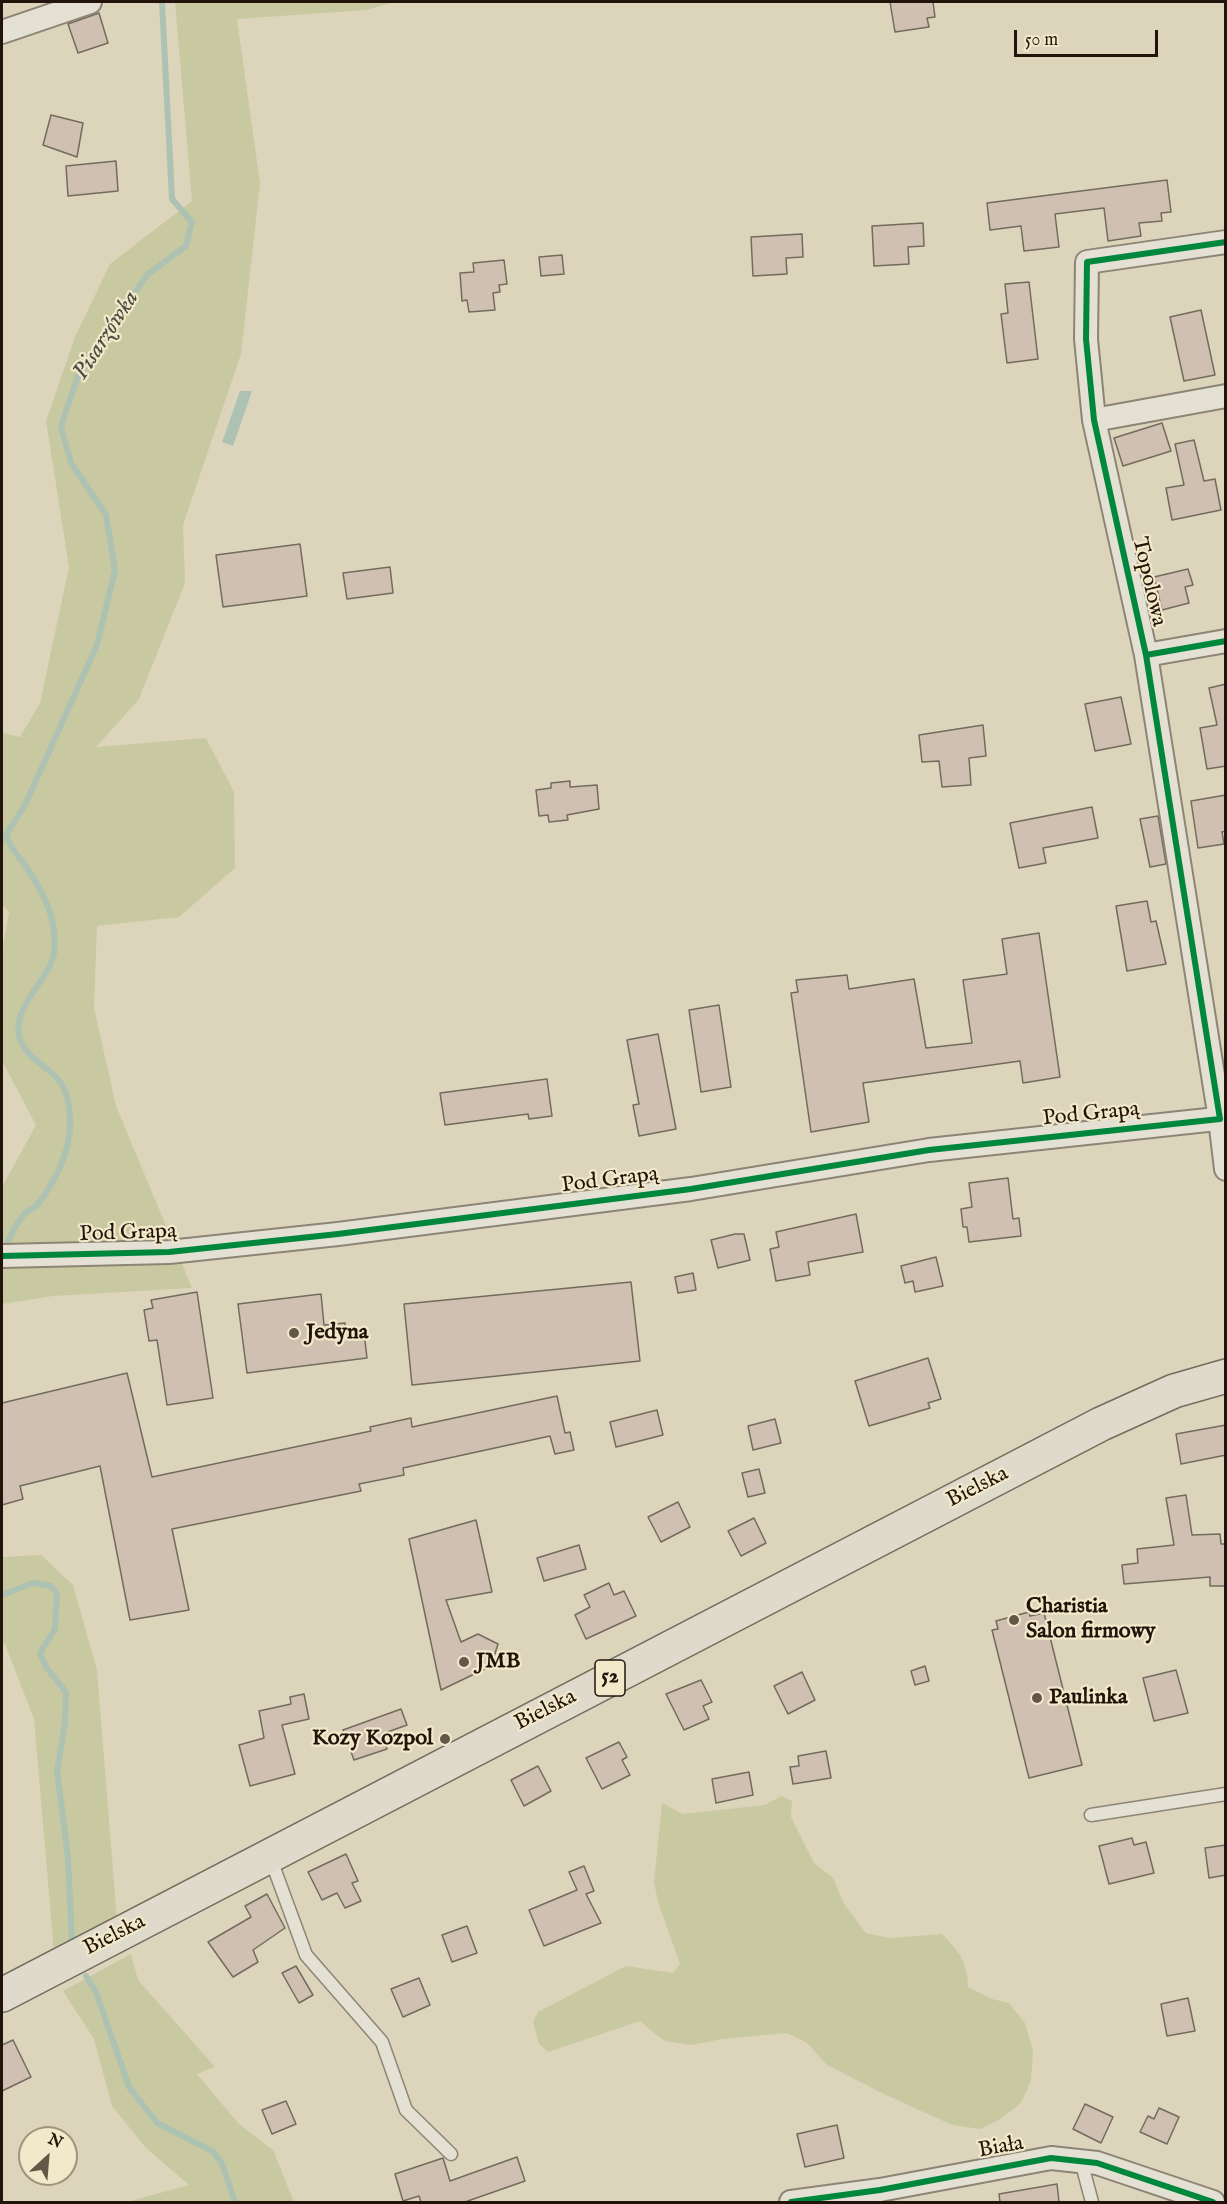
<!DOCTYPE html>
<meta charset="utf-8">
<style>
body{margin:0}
#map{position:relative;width:1227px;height:2204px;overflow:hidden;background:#ddd5bb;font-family:"IM FELL English",serif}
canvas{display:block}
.frame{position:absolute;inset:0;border:3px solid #22140a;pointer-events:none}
.north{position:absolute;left:18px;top:2126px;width:60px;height:60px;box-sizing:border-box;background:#f2e8ca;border:2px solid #9f937d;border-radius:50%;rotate:26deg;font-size:16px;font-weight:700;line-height:24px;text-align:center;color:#22140a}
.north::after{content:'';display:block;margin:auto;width:21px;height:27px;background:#635848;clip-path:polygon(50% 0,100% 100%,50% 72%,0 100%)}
.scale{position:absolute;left:1014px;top:30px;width:144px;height:27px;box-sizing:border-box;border:3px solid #22140a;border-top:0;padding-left:8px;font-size:18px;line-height:21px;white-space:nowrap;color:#22140a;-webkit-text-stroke:4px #f2e8ca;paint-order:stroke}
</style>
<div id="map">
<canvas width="1227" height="2204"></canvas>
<div class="frame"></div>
<div class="north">N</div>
<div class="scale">50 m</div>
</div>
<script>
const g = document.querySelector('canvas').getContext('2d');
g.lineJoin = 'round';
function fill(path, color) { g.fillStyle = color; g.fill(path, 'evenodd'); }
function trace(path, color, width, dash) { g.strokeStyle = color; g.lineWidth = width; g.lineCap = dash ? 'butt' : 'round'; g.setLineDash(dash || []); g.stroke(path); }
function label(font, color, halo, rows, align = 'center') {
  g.font = font + ' "IM FELL English",serif'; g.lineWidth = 4.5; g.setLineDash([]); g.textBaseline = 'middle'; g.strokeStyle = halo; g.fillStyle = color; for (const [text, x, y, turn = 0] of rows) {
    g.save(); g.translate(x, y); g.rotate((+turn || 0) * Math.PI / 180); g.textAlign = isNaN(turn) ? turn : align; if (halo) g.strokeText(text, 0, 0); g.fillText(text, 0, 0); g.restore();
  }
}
const green = new Path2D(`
 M 175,2 L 393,2 L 367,10 L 237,19 L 260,183 L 241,354 L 183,525 L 185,583 L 139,699 L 96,747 L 206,738 L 234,792 L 235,868 L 179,917 L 97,926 L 94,1008 L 116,1106 L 192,1288 L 53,1296 L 2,1304 L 2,1187 L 36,1125 L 2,1061 L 2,953 L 9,912 L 2,905 L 2,733 L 20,737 L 40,703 L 69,567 L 46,421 L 75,337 L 110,264 L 192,201 Z
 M 41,1555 L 73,1585 L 97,1670 L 117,1920 L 54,1952 L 34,1719 L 5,1644 L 2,1643 L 2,1557 Z
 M 781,1796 L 792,1801 L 791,1817 L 814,1863 L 833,1878 L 844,1904 L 866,1933 L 890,1938 L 942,1934 C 959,1951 968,1963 968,1987 L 992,1999 L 1009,2003 L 1025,2023 L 1033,2050 L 1031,2081 L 1021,2103 L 999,2120 L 980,2129 L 952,2125 L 886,2095 L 827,2065 L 807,2043 L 787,2033 L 722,2039 L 692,2045 L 664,2041 L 640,2021 L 548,2052 L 539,2044 L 533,2022 L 538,2012 L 626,1966 L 673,1973 L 680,1964 L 658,1902 L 654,1882 L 662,1803 L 683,1814 L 765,1805 Z
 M 131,1954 L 138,1980 L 215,2067 L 197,2074 L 239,2124 L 273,2150 L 294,2202 L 127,2202 L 189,2185 L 145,2147 L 112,2106 L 94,2039 L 63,1991 Z`);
const water = new Path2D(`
 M 240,391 L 252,391 L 233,446 L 222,442 Z`);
const stream = new Path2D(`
 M 2,841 L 25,805 L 97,645 L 115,570 L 106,515 L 71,463 L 61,426 L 78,376 L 147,275 L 186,246 L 192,222 L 172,199 L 162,2
 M 6,1246 C 10,1236 17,1223 24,1214 C 28,1210 34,1209 38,1204 C 62,1172 78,1133 66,1094 C 59,1068 25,1063 19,1035 C 13,1006 51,977 54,953 C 58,921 44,893 27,868 C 18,855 12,851 6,834
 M 2,1595 L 33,1583 L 51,1586 L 57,1594 L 55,1629 L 40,1653 L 46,1667 L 66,1692 L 65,1723 L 57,1771 L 68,1857 L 72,1944
 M 86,1976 L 96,1992 L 129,2087 L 157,2123 L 214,2152 L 222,2164 L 235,2202`);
const building = new Path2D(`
 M 890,2 L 933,2 L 935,17 L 927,18 L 929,27 L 895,32 Z
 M 99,13 L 108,43 L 78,53 L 68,24 Z
 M 51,115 L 83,123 L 77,157 L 43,145 Z
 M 116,161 L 118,191 L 68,196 L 66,166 Z
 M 1167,180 L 1171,212 L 1161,213 L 1162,221 L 1139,223 L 1141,236 L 1108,241 L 1104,208 L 1055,214 L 1059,247 L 1024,251 L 1021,226 L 990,230 L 987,203 Z
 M 923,223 L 924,246 L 908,247 L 909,264 L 874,266 L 872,226 Z
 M 802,234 L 803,257 L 786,258 L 787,274 L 753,276 L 751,237 Z
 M 562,255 L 564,274 L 541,276 L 539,257 Z
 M 504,260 L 507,284 L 499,285 L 500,292 L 493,293 L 495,310 L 469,312 L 467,300 L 462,301 L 460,273 L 474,272 L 473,263 Z
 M 1029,282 L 1038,359 L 1007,363 L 1001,314 L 1008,313 L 1005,284 Z
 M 1201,310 L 1215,375 L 1184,381 L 1170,317 Z
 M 1162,423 L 1171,451 L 1123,466 L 1114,438 Z
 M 1194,440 L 1204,481 L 1215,479 L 1221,510 L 1172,520 L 1166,488 L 1184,485 L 1175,444 Z
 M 300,544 L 307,596 L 223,607 L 216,555 Z
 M 390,567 L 393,593 L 347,599 L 343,573 Z
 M 1188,569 L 1193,585 L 1185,587 L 1189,603 L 1162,610 L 1154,577 Z
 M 1226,684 L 1226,766 L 1207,769 L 1200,728 L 1217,725 L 1209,688 Z
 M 1121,697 L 1131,744 L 1095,751 L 1085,704 Z
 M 983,725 L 986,756 L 969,758 L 971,785 L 942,787 L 939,761 L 922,762 L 919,735 Z
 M 570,781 L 570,787 L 597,785 L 599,809 L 567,815 L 568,820 L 549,822 L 548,815 L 539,816 L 536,790 L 551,788 L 551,783 Z
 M 1226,795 L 1226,831 L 1222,832 L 1224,844 L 1198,848 L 1191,801 Z
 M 1092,807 L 1098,838 L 1043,848 L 1046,863 L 1019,868 L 1010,823 Z
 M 1158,816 L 1166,864 L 1150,867 L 1140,819 Z
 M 1147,901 L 1151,922 L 1156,921 L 1166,964 L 1127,971 L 1116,906 Z
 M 1039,933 L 1060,1077 L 1023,1083 L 1020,1061 L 863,1083 L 869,1122 L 811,1132 L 791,993 L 798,992 L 796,980 L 847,975 L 849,989 L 914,979 L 926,1048 L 972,1043 L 963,980 L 1007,974 L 1002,939 Z
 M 719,1005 L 731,1087 L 701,1092 L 689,1010 Z
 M 658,1034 L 676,1129 L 639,1136 L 633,1105 L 639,1104 L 627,1040 Z
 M 547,1079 L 552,1116 L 529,1119 L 528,1114 L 445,1125 L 440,1093 Z
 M 1008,1178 L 1013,1219 L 1019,1218 L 1021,1236 L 969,1242 L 967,1227 L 963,1227 L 961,1209 L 972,1207 L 969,1183 Z
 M 856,1214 L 863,1252 L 808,1262 L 810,1275 L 776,1281 L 770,1249 L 779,1247 L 776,1232 Z
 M 735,1234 L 744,1234 L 750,1260 L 718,1268 L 711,1240 Z
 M 936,1257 L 943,1286 L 915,1292 L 913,1281 L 905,1283 L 901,1266 Z
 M 693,1273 L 696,1290 L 678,1293 L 675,1277 Z
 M 631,1282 L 640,1361 L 412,1385 L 404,1304 Z
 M 197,1292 L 213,1398 L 167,1405 L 157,1340 L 149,1341 L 144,1310 L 153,1308 L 151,1300 Z
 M 321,1294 L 324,1325 L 345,1323 L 346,1334 L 364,1332 L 367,1358 L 247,1373 L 238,1304 Z
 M 928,1358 L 941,1399 L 928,1403 L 930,1408 L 869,1426 L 855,1381 Z
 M 127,1373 L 152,1477 L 371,1431 L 370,1427 L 411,1418 L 412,1427 L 557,1396 L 565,1433 L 570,1432 L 574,1450 L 555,1454 L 550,1436 L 403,1468 L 404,1475 L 359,1484 L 361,1491 L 172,1529 L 189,1610 L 130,1620 L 100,1466 L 20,1486 L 23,1499 L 2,1505 L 2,1403 Z
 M 657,1410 L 663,1435 L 616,1447 L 610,1422 Z
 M 775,1419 L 781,1443 L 753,1450 L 748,1426 Z
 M 1226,1425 L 1226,1455 L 1181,1464 L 1176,1434 Z
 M 759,1469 L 765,1493 L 748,1497 L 742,1473 Z
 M 1186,1495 L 1192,1535 L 1220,1534 L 1221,1544 L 1226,1544 L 1226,1586 L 1210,1586 L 1210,1577 L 1124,1584 L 1122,1565 L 1138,1563 L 1137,1549 L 1174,1545 L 1166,1498 Z
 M 678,1502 L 690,1527 L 661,1542 L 648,1517 Z
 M 754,1518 L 766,1543 L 741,1556 L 728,1531 Z
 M 476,1520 L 492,1592 L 446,1600 L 461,1642 L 478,1634 L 498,1644 L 491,1666 L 441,1690 L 409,1539 Z
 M 579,1545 L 586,1569 L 544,1581 L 537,1558 Z
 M 609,1583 L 614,1595 L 624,1591 L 636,1616 L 586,1639 L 575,1615 L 590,1607 L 584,1595 Z
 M 1029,1612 L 1030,1616 L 1044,1613 L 1082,1765 L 1029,1778 L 992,1630 L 998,1629 L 996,1621 Z
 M 925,1666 L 929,1681 L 915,1685 L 911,1671 Z
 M 1176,1670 L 1188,1713 L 1154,1721 L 1143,1678 Z
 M 802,1672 L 815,1700 L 788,1714 L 774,1686 Z
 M 701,1680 L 712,1702 L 703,1706 L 709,1719 L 684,1730 L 666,1694 Z
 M 304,1694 L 309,1719 L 282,1725 L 295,1774 L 250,1786 L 239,1745 L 264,1738 L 259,1711 L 291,1704 L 290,1697 Z
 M 401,1709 L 407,1725 L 382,1734 L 387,1749 L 354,1760 L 343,1730 Z
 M 619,1742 L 627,1757 L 622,1760 L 630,1775 L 602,1789 L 586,1758 Z
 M 826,1751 L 831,1778 L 793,1784 L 790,1767 L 799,1766 L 798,1756 Z
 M 538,1766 L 551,1791 L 524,1806 L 511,1780 Z
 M 749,1772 L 753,1795 L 716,1803 L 712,1779 Z
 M 1132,1838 L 1134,1845 L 1146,1842 L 1154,1873 L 1109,1884 L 1099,1846 Z
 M 1226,1845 L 1226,1875 L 1209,1878 L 1205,1848 Z
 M 346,1854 L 358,1881 L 352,1883 L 361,1901 L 345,1908 L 337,1893 L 322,1900 L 308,1872 Z
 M 584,1866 L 594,1891 L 586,1894 L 601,1923 L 544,1946 L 529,1910 L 577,1890 L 569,1872 Z
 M 267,1894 L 285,1928 L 253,1950 L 258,1962 L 233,1977 L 208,1942 L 251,1917 L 245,1906 Z
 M 467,1926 L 477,1953 L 452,1962 L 442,1935 Z
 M 296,1966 L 313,1995 L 299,2003 L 282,1973 Z
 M 419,1978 L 430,2005 L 403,2017 L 391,1989 Z
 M 1188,1998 L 1195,2031 L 1167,2036 L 1161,2004 Z
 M 13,2040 L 31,2077 L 2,2091 L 2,2045 Z
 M 286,2101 L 296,2124 L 272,2134 L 262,2110 Z
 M 1085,2104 L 1113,2117 L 1101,2143 L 1073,2129 Z
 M 1159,2108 L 1179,2117 L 1167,2144 L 1140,2132 L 1148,2116 L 1154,2119 Z
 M 837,2125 L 844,2158 L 805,2167 L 797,2134 Z
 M 517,2157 L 525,2181 L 465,2202 L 421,2202 L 419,2196 L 403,2201 L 395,2174 L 443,2158 L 450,2181 Z
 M 1057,2184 L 1059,2202 L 1000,2202 L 999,2194 Z`);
const service = new Path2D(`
 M 1091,1815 L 1226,1794
 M 270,1857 L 306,1955 L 382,2042 L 406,2110 L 451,2154
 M 1081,2161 L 1092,2202`);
const minor = new Path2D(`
 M 2,32 L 90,2
 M 1226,242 L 1087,262 L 1086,339 L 1094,420 L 1146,655 L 1220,1119 L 1226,1169
 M 1094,420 L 1226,396
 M 1146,655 L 1226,641
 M 2,1256 L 169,1252 L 338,1234 L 691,1189 L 929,1150 L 1226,1118
 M 791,2202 L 880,2190 L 1051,2158 L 1097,2163 L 1213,2202`);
const primary = new Path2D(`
 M 2,1995 L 1101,1424 L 1174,1391 L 1226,1376`);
const cycleway = new Path2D(`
 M 1146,655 L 1226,641
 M 2,1256 L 169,1252 L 338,1234 L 691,1189 L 929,1150 L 1220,1119 L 1146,655 L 1094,420 L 1086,339 L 1087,262 L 1226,242
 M 791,2202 L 880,2190 L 1051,2158 L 1097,2163 L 1213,2202`);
const markers = [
 [294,1333,6,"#635848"],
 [1014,1620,6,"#635848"],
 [464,1662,6,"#635848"],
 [1037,1698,6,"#635848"],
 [445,1739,6,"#635848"]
];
const shields = [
 [610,1678,30]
];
const shieldNames = [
 ["52",610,1678]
];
const streetNames = [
 ["Topolowa",1148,582,77],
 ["Pod Grapą",1091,1115,-6],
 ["Pod Grapą",610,1181,-7],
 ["Pod Grapą",128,1234,-2],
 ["Bielska",978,1488,-27],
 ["Bielska",546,1711,-27],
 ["Bielska",115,1936,-27],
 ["Biała",1001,2148,-10]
];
const poiNames = [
 ["Jedyna",306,1333],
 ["Charistia",1026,1607],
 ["Salon firmowy",1026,1632],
 ["JMB",476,1662],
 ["Paulinka",1049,1698],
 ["Kozy Kozpol",433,1739,"right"]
];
const waterNames = [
 ["Pisarzówka",107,336,-57]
];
fill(green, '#c8c9a0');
fill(water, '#adc2b3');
trace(stream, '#adc2b3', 6);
fill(building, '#cfc0b1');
trace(building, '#726b5e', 1.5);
trace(service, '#8c8576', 15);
trace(minor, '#8c8576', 26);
trace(primary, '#726b5e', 36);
trace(service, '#e4e0d3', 12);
trace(minor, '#e4e0d3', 22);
trace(primary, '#dfdacb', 33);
trace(cycleway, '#00873e', 6);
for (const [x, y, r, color] of markers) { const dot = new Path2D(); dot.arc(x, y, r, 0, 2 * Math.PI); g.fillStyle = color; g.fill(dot); trace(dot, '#f2e8ca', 2); }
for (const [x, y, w] of shields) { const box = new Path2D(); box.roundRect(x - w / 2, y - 18, w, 36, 4.5); g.fillStyle = '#f2e8ca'; g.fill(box); trace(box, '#22140a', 1.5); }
label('bold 21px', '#22140a', null, shieldNames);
label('22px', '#22140a', '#f2e8ca', streetNames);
label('bold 22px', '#22140a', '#f2e8ca', poiNames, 'left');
label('italic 24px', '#4c4e44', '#f2e8ca', waterNames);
</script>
